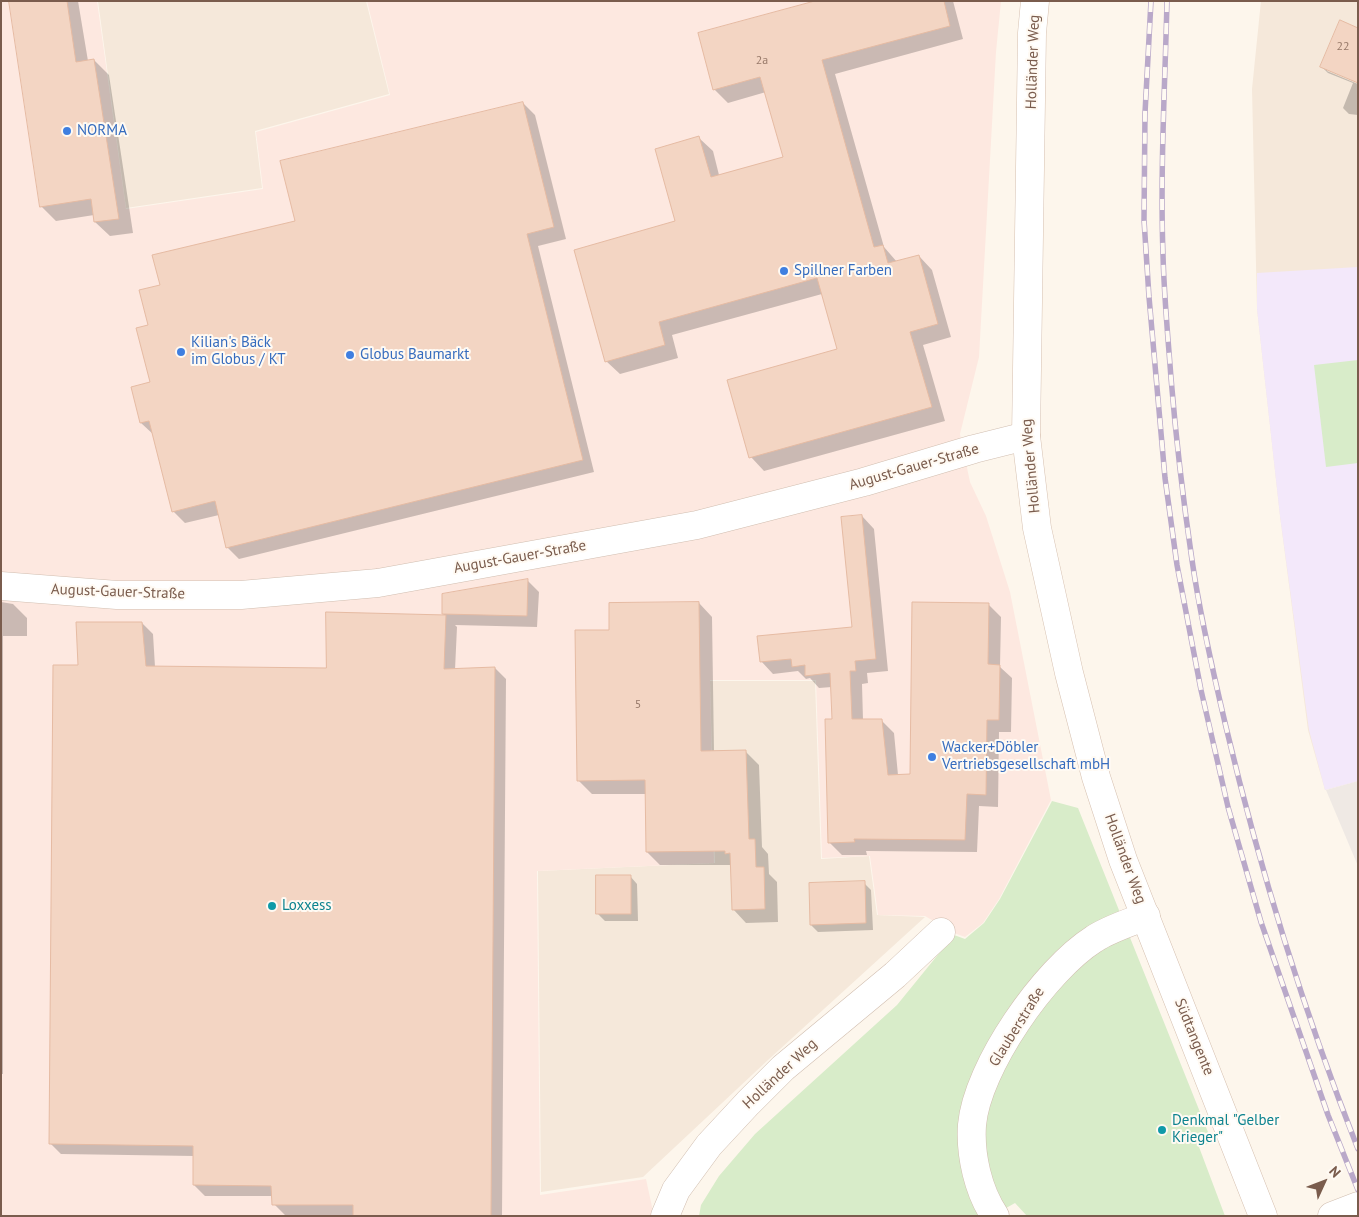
<!DOCTYPE html>
<meta charset="utf-8">
<style>
body{margin:0}
#map{position:relative;width:1359px;height:1217px;overflow:hidden;background:#fdf6ec;font-family:"PT Sans",sans-serif}
canvas{display:block}
.frame{position:absolute;inset:0;border:2px solid #7a5c4d;pointer-events:none}
.north{position:absolute;left:1299px;top:1157px;width:50px;height:50px;-webkit-text-stroke:4px #fffaf3;paint-order:stroke;rotate:47deg;font-size:14px;font-weight:700;line-height:20px;text-align:center;color:#7a5c4d}
.north::after{content:'';display:block;margin:auto;width:18px;height:22px;background:#7a5c4d;clip-path:polygon(50% 0,100% 100%,50% 72%,0 100%)}
</style>
<div id="map">
<canvas width="1359" height="1217"></canvas>
<div class="frame"></div>
<div class="north">N</div>
</div>
<script>
const g = document.querySelector('canvas').getContext('2d');
g.lineJoin = 'round';
function fill(path, color) { g.fillStyle = color; g.fill(path, 'evenodd'); }
function trace(path, color, width, dash) { g.strokeStyle = color; g.lineWidth = width; g.lineCap = dash ? 'butt' : 'round'; g.setLineDash(dash || []); g.stroke(path); }
function label(font, color, halo, rows, align = 'center') {
  g.font = font + ' "PT Sans",sans-serif'; g.lineWidth = 4; g.setLineDash([]); g.textBaseline = 'middle'; g.strokeStyle = halo; g.fillStyle = color; for (const [text, x, y, turn = 0] of rows) {
    g.save(); g.translate(x, y); g.rotate((+turn || 0) * Math.PI / 180); g.textAlign = isNaN(turn) ? turn : align; if (halo) g.strokeText(text, 0, 0); g.fillText(text, 0, 0); g.restore();
  }
}
const residential = new Path2D(`
 M 98,1 L 366,1 L 389,94 L 255,131 L 262,188 L 126,208 Z
 M 1261,1 L 1358,1 L 1358,781 L 1325,790 L 1308,730 L 1280,516 L 1257,309 L 1252,89 Z
 M 710,681 L 815,681 L 821,859 L 869,856 L 877,915 L 925,917 L 768,1060 L 643,1177 L 541,1192 L 538,871 L 715,863 Z`);
const commercial = new Path2D(`
 M 1,1 L 97,1 L 126,209 L 263,189 L 256,132 L 390,95 L 367,1 L 1001,1 L 996,52 L 979,357 L 960,434 L 970,482 L 986,516 L 1010,592 L 1051,800 L 999,899 L 983,923 L 965,937 L 954,933 L 925,916 L 878,915 L 870,856 L 822,858 L 816,680 L 710,680 L 714,863 L 537,871 L 540,1195 L 646,1179 L 654,1216 L 1,1216 Z`);
const industrial = new Path2D(`
 M 1358,781 L 1358,866 L 1326,790 Z`);
const education = new Path2D(`
 M 1358,267 L 1358,781 L 1325,790 L 1309,730 L 1280,516 L 1257,309 L 1257,273 Z`);
const green = new Path2D(`
 M 1358,360 L 1358,463 L 1326,467 L 1314,365 Z
 M 1052,801 L 1078,808 L 1212,1142 L 1199,1147 L 1225,1216 L 1027,1216 L 1015,1203 L 992,1216 L 699,1216 L 701,1205 L 719,1176 L 755,1134 L 897,1005 L 954,935 L 965,939 L 984,923 L 1000,899 Z`);
const shadow = new Path2D(`
 M 10,1 L 78,1 L 88,61 L 94,60 L 109,75 L 133,233 L 110,236 L 95,222 L 94,215 L 56,221 L 41,206 Z
 M 819,1 L 953,1 L 963,39 L 835,74 L 884,247 L 897,262 L 919,256 L 932,270 L 951,337 L 923,345 L 945,421 L 764,471 L 751,457 L 838,350 L 822,294 L 672,335 L 678,358 L 620,374 L 606,361 L 677,222 L 699,138 L 713,151 L 719,175 L 784,157 L 766,92 L 728,103 L 714,89 Z
 M 1321,66 L 1327,68 L 1327,71 L 1358,84 L 1358,115 L 1349,114 L 1343,108 L 1353,83 L 1328,73 Z
 M 523,103 L 535,115 L 566,239 L 538,246 L 594,472 L 239,559 L 227,547 L 219,515 L 185,523 L 173,511 L 154,435 L 141,423 L 151,383 L 150,326 L 161,286 L 296,221 Z
 M 862,516 L 874,529 L 888,671 L 867,673 L 868,683 L 862,684 L 863,720 L 882,721 L 894,733 L 898,775 L 911,775 L 988,604 L 1001,617 L 1000,667 L 1012,678 L 1011,732 L 999,732 L 998,807 L 979,806 L 977,852 L 866,851 L 867,855 L 842,855 L 829,842 L 833,721 L 832,687 L 819,688 L 810,678 L 806,679 L 798,671 L 773,674 L 761,661 L 853,628 Z
 M 528,581 L 539,592 L 537,627 L 455,625 L 457,627 L 455,670 L 495,668 L 506,679 L 502,1216 L 285,1215 L 274,1204 L 273,1196 L 205,1196 L 194,1185 L 194,1156 L 61,1154 L 50,1143 L 79,666 L 142,623 L 153,634 L 155,667 L 327,670 L 445,616 L 443,614 L 443,595 Z
 M 1,602 L 13,604 L 27,618 L 27,636 L 3,636 L 3,1074 L 1,1074 Z
 M 699,603 L 712,617 L 714,752 L 746,752 L 759,765 L 762,847 L 768,854 L 769,874 L 777,882 L 778,922 L 746,923 L 733,909 L 732,865 L 660,865 L 647,852 L 646,794 L 592,794 L 578,780 L 611,631 Z
 M 630,876 L 637,884 L 638,921 L 605,921 L 598,914 Z
 M 864,883 L 871,890 L 873,930 L 818,932 L 811,925 Z`);
const building = new Path2D(`
 M 9,1 L 67,1 L 76,62 L 94,59 L 119,219 L 94,222 L 91,199 L 40,207 Z
 M 815,1 L 944,1 L 950,26 L 822,60 L 874,247 L 883,245 L 888,263 L 919,255 L 938,324 L 910,332 L 932,407 L 749,458 L 727,380 L 837,349 L 817,278 L 659,322 L 665,345 L 605,362 L 574,250 L 675,221 L 655,149 L 699,136 L 711,177 L 783,157 L 760,77 L 713,90 L 698,33 Z
 M 1340,20 L 1358,28 L 1358,83 L 1320,67 Z
 M 523,102 L 554,227 L 527,234 L 583,460 L 226,548 L 215,501 L 172,512 L 149,421 L 140,423 L 131,387 L 150,382 L 136,328 L 148,325 L 139,290 L 160,285 L 152,255 L 295,221 L 280,161 Z
 M 862,515 L 876,659 L 855,661 L 856,671 L 850,671 L 852,719 L 882,719 L 888,775 L 910,774 L 912,602 L 989,603 L 988,664 L 1000,665 L 999,720 L 987,720 L 986,795 L 967,794 L 965,840 L 854,839 L 855,842 L 828,843 L 825,719 L 832,719 L 830,673 L 805,676 L 805,665 L 792,667 L 791,659 L 760,662 L 757,636 L 852,627 L 841,517 Z
 M 528,579 L 527,616 L 442,614 L 442,594 Z
 M 699,602 L 701,751 L 746,750 L 749,839 L 755,839 L 756,867 L 764,867 L 765,909 L 732,910 L 730,853 L 725,854 L 725,851 L 646,852 L 645,780 L 577,781 L 575,630 L 609,630 L 609,603 Z
 M 326,612 L 446,615 L 444,669 L 495,667 L 491,1216 L 353,1216 L 353,1205 L 272,1205 L 271,1186 L 193,1185 L 193,1146 L 49,1144 L 53,665 L 78,665 L 76,622 L 142,622 L 146,666 L 326,668 Z
 M 596,875 L 631,875 L 631,914 L 596,914 Z
 M 865,881 L 866,923 L 810,925 L 809,883 Z`);
const street = new Path2D(`
 M 1,586 L 117,595 L 241,595 L 378,583 L 697,525 L 864,482 L 974,449 L 1026,436
 M 665,1216 L 676,1190 L 709,1145 L 748,1103 L 783,1068 L 895,975 L 941,932
 M 995,1216 C 978,1191 970,1155 972,1125 C 977,1067 1045,970 1094,939 C 1109,929 1129,923 1146,916
 M 1332,1216 L 1358,1206`);
const secondary = new Path2D(`
 M 1035,1 L 1032,33 L 1026,436 L 1037,528 L 1069,673 L 1096,777 L 1123,860 L 1263,1216`);
const rail = new Path2D(`
 M 1151,1 L 1145,113 L 1144,220 L 1149,297 L 1165,478 L 1177,565 L 1201,690 L 1228,807 L 1261,922 L 1328,1115 L 1358,1190
 M 1167,1 C 1165,86 1160,170 1163,255 C 1164,296 1168,337 1171,378 C 1176,439 1183,499 1192,560 C 1200,616 1213,672 1226,727 C 1260,870 1304,1012 1358,1149`);
const markers = [
 [67,131,5,"#3f7fe0"],
 [784,271,5,"#3f7fe0"],
 [181,352,5,"#3f7fe0"],
 [350,355,5,"#3f7fe0"],
 [932,757,5,"#3f7fe0"],
 [272,906,5,"#0f9aa8"],
 [1162,1130,5,"#0f9aa8"]
];
const numberNames = [
 ["22",1343,47],
 ["2a",762,61],
 ["5",638,705]
];
const streetNames = [
 ["Holländer Weg",1033,62,-88],
 ["Holländer Weg",1031,466,-95],
 ["August-Gauer-Straße",914,467,-16],
 ["August-Gauer-Straße",520,557,-10],
 ["August-Gauer-Straße",118,592,2],
 ["Holländer Weg",1125,859,70],
 ["Glauberstraße",1017,1027,-58],
 ["Südtangente",1194,1037,68],
 ["Holländer Weg",780,1074,-43]
];
const shopNames = [
 ["NORMA",77,131],
 ["Spillner Farben",794,271],
 ["Kilian's Bäck",191,343],
 ["im Globus / KT",191,360],
 ["Globus Baumarkt",360,355],
 ["Wacker+Döbler",942,748],
 ["Vertriebsgesellschaft mbH",942,765]
];
const cultureNames = [
 ["Loxxess",282,906],
 ["Denkmal \"Gelber",1172,1121],
 ["Krieger\"",1172,1138]
];
fill(residential, '#f5e8da');
fill(commercial, '#fde8e0');
fill(industrial, '#efe9e4');
fill(education, '#f3e8fa');
fill(green, '#d8ecc9');
fill(shadow, '#0003');
fill(building, '#f3d5c3');
trace(building, '#e6bba3', 1);
trace(street, '#d1beb0', 29);
trace(secondary, '#d6c0b0', 29);
trace(street, '#fff', 28);
trace(secondary, '#fff', 28);
trace(rail, '#b9a8c9', 5.5);
trace(rail, '#fffaf3', 4, [11]);
for (const [x, y, r, color] of markers) { const dot = new Path2D(); dot.arc(x, y, r, 0, 2 * Math.PI); g.fillStyle = color; g.fill(dot); trace(dot, '#fffaf3', 2); }
label('12px', '#987a6a', null, numberNames);
label('15px', '#7a5c4d', '#fffaf3', streetNames);
label('15px', '#366cbe', '#fffaf3', shopNames, 'left');
label('15px', '#0d838f', '#fffaf3', cultureNames, 'left');
</script>
